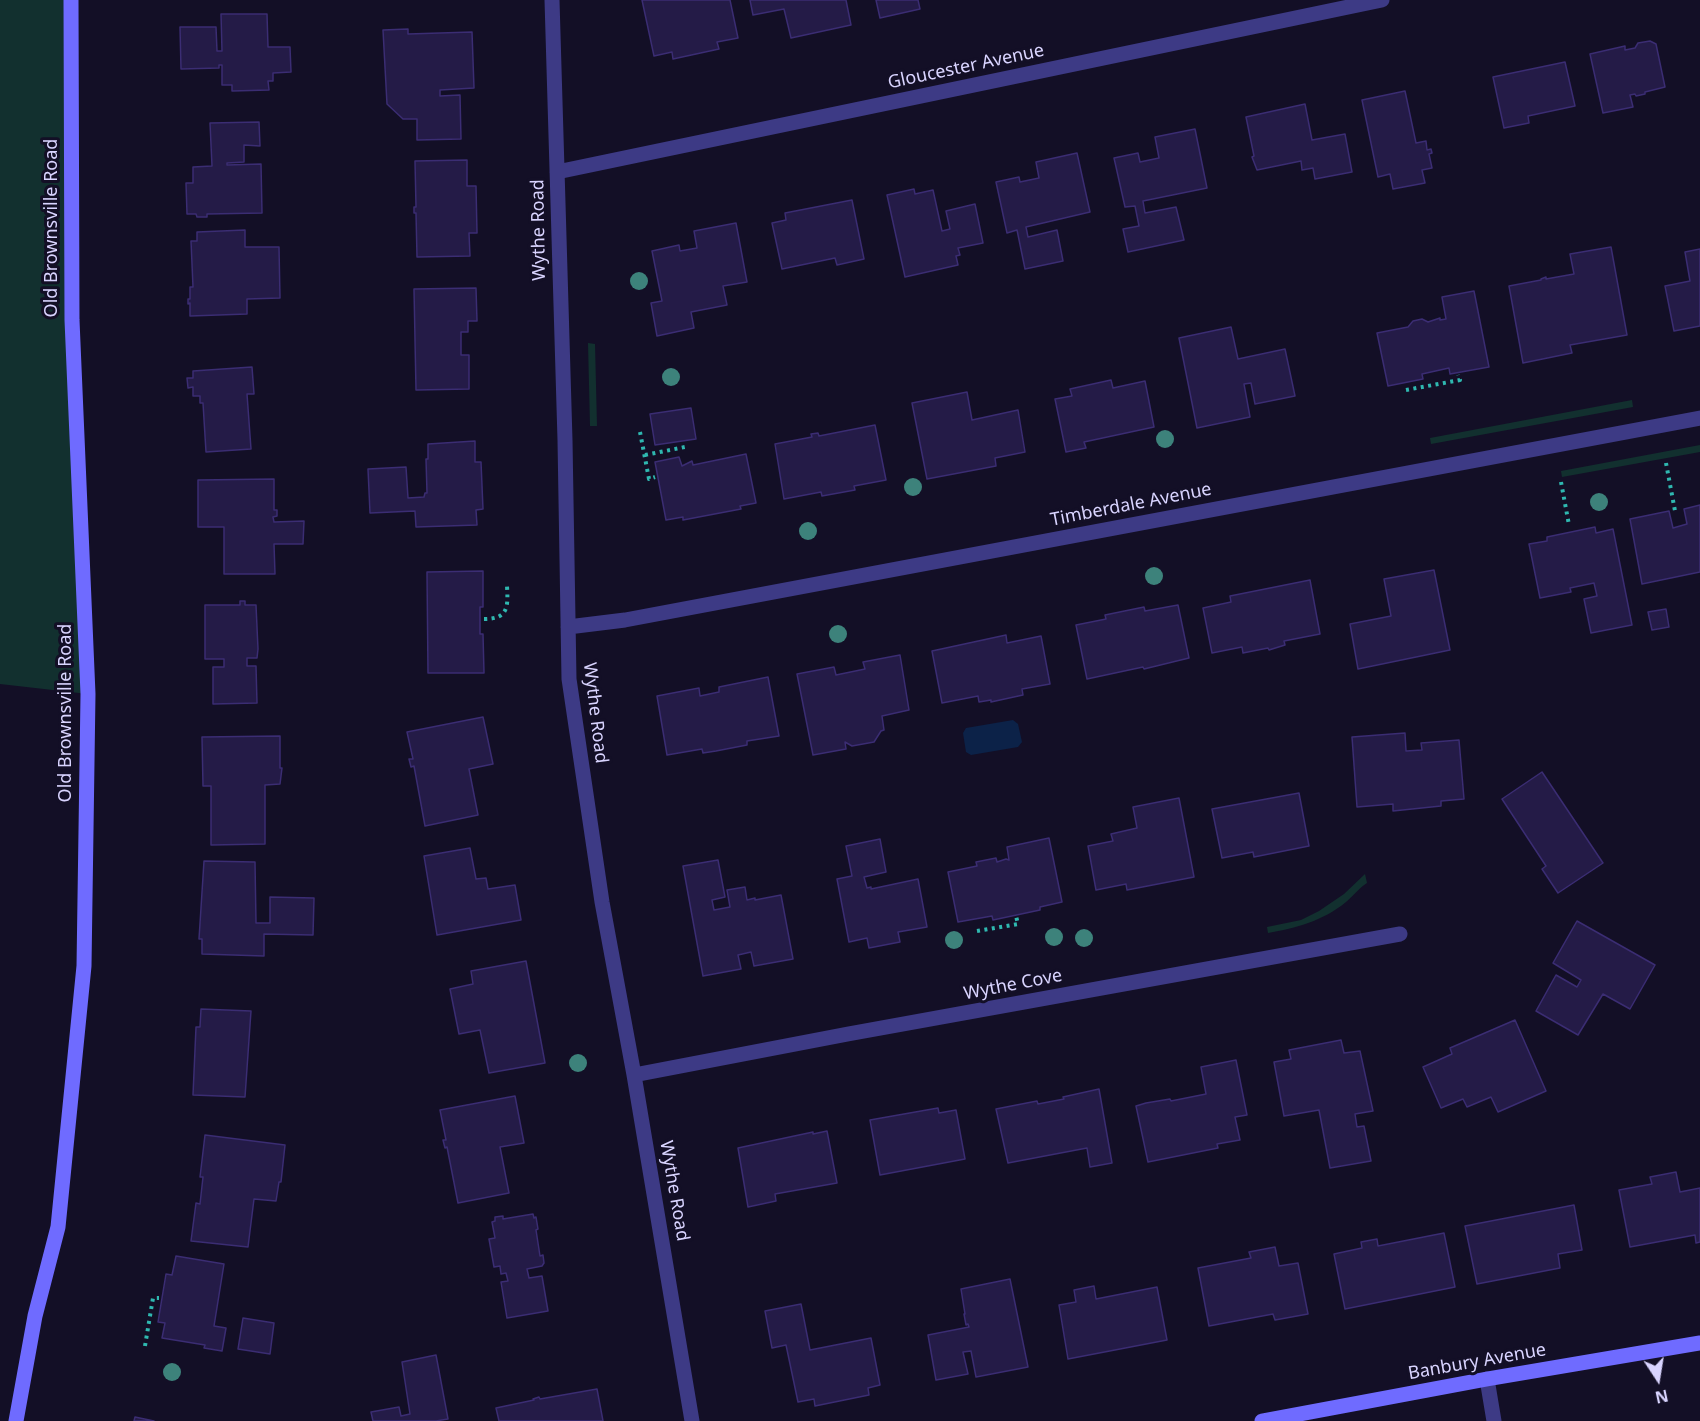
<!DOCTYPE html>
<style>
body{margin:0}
#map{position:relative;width:1700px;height:1421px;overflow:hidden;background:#130f26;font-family:"Noto Sans",sans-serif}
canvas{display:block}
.north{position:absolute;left:1628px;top:1349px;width:60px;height:60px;-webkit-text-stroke:4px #130f26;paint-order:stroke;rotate:168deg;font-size:16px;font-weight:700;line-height:24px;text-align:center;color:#d9d4ff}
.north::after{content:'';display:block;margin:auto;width:21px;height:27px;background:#d9d4ff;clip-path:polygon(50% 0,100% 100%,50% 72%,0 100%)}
</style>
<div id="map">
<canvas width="1700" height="1421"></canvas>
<div class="north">N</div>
</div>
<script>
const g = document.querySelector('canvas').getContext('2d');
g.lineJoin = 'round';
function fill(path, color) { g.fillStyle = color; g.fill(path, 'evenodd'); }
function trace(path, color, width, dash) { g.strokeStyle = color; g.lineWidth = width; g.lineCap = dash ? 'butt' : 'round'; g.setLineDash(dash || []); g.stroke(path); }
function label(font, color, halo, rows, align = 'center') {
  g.font = font + ' "Noto Sans",sans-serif'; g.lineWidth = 6; g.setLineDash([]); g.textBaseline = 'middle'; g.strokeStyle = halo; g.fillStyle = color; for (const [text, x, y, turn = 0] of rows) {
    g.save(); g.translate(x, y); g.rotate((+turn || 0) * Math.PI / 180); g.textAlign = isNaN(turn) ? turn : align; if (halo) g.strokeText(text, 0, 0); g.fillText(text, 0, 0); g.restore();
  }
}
const green = new Path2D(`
 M 0,0 L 71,0 L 88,694 L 0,684 Z
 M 588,343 L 595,344 L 597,426 L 590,426 Z
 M 1632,400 L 1633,407 L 1431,444 L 1430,438 Z
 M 1700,445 L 1700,452 L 1562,477 L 1561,471 Z
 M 1365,874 L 1367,883 C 1359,888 1353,896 1346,902 C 1323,921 1296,928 1268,933 L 1267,927 L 1301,920 L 1319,911 L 1344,894 Z`);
const water = new Path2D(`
 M 1013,720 L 1018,724 L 1022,742 L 1018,747 L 971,755 L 966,752 L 963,733 L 966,728 Z`);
const building = new Path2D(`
 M 642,0 L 730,0 L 738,38 L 717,42 L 719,49 L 673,59 L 672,52 L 654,56 Z
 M 750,0 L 846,0 L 851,25 L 791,38 L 784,9 L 753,15 Z
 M 876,0 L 918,0 L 920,9 L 880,18 Z
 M 221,14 L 267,14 L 268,47 L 290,47 L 291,72 L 273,73 L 273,81 L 268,81 L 269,90 L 232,91 L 232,85 L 222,85 L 222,65 L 219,65 L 219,68 L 181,69 L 180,27 L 216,27 L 217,51 L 222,51 Z
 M 408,29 L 408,34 L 472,32 L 474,88 L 440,90 L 440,96 L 460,95 L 461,139 L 417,140 L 417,119 L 403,119 L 387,104 L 383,30 Z
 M 1650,41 L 1656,44 L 1665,87 L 1645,92 L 1645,94 L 1636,96 L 1635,94 L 1630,95 L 1633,107 L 1603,113 L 1590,54 L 1625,46 L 1625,50 L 1635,48 L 1638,43 Z
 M 1565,62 L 1575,106 L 1528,116 L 1529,123 L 1504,128 L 1493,77 Z
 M 1405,91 L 1416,143 L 1426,141 L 1427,150 L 1431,149 L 1432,153 L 1429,154 L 1432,168 L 1422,170 L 1425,183 L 1393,189 L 1390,174 L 1378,177 L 1362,100 Z
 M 1305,104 L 1312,140 L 1345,134 L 1352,172 L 1315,179 L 1313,168 L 1302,170 L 1301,161 L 1257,170 L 1252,157 L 1254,156 L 1246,117 Z
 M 259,122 L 260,146 L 244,145 L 244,162 L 227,163 L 227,165 L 261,164 L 262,213 L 207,214 L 207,217 L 197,217 L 196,214 L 187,214 L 186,183 L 193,183 L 193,167 L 212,166 L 210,123 Z
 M 1195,129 L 1207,188 L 1143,201 L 1145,213 L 1176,207 L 1184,240 L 1128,252 L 1123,229 L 1139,226 L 1135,206 L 1125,207 L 1114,158 L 1138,153 L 1140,162 L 1159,158 L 1155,137 Z
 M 1077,153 L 1090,212 L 1026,227 L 1028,237 L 1057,230 L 1063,261 L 1025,269 L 1017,230 L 1007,233 L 996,182 L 1019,177 L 1020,182 L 1039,178 L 1036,162 Z
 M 467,160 L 467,186 L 476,186 L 477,233 L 469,233 L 470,256 L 417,257 L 416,213 L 414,213 L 414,207 L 416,207 L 415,161 Z
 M 914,189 L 915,194 L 933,190 L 942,231 L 950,229 L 946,211 L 975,204 L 983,243 L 958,248 L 960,255 L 956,256 L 958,265 L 905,277 L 887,195 Z
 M 852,200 L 864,259 L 837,265 L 835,258 L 782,269 L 772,223 L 786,220 L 785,213 Z
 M 736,223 L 747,282 L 723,286 L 727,305 L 691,312 L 694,328 L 657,336 L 651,303 L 662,301 L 652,251 L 679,245 L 680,251 L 697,248 L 694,231 Z
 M 245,230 L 245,247 L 279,247 L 280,298 L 247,299 L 247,314 L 190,316 L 190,303 L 188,304 L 188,299 L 190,299 L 190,287 L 193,287 L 191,241 L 197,241 L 197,232 Z
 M 1611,247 L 1627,335 L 1570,345 L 1572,353 L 1523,363 L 1509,286 L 1541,280 L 1541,279 L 1546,277 L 1546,279 L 1574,274 L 1570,254 Z
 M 1700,249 L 1700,326 L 1674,331 L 1665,286 L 1690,281 L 1685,252 Z
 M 476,288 L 477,321 L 468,321 L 468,332 L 461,332 L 461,355 L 469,355 L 469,389 L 416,390 L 414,289 Z
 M 1474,291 L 1489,367 L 1450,374 L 1449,368 L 1422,374 L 1423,379 L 1388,386 L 1377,333 L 1408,327 L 1413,321 L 1422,319 L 1428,322 L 1440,318 L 1440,320 L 1446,319 L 1442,297 Z
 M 1231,327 L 1238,359 L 1285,349 L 1295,396 L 1255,404 L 1251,383 L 1244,384 L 1250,417 L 1197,428 L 1179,338 Z
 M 252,367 L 254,394 L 247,394 L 251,449 L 206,452 L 203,403 L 200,403 L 200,396 L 193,396 L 193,387 L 188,388 L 187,378 L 193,378 L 193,371 Z
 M 1111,380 L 1113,388 L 1145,381 L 1154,427 L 1084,442 L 1086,448 L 1066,452 L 1055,399 L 1072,396 L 1070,389 Z
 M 967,392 L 972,420 L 1018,410 L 1025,452 L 995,458 L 996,466 L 927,479 L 912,403 Z
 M 691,408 L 696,439 L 655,445 L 650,414 Z
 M 875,425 L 886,480 L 854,486 L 855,490 L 822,496 L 821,492 L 784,499 L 775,444 L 812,437 L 811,434 L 818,433 L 819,436 Z
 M 475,441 L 475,462 L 481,462 L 483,509 L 476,510 L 477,525 L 416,527 L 415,511 L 370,513 L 368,469 L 406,467 L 408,498 L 424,497 L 425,493 L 427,493 L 426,459 L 428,459 L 428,444 Z
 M 746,454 L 756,503 L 740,506 L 741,509 L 683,520 L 683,517 L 666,520 L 655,462 L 679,457 L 682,466 L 692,461 L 693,465 Z
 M 274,479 L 274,510 L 277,510 L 277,516 L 273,517 L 274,522 L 304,521 L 303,544 L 274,544 L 275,574 L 224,574 L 224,527 L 198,527 L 198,480 Z
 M 1700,505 L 1700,572 L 1642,584 L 1630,519 L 1669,511 L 1673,528 L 1687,524 L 1684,509 Z
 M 1595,527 L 1596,533 L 1613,529 L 1632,625 L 1591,633 L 1584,599 L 1597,596 L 1594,583 L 1570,588 L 1571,592 L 1540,598 L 1529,544 L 1547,541 L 1547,537 Z
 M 1434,570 L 1450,650 L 1358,669 L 1350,624 L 1391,616 L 1384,579 Z
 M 483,571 L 483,607 L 480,607 L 480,634 L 483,634 L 484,673 L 428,673 L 427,572 Z
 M 1310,580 L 1320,634 L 1284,641 L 1285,645 L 1269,650 L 1268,648 L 1243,653 L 1242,647 L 1212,653 L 1203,608 L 1231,602 L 1230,596 Z
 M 240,601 L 245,601 L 245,605 L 256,605 L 258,649 L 257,658 L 247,658 L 247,666 L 256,666 L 257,703 L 213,704 L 213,667 L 224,667 L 224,659 L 205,659 L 205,605 L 240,605 Z
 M 1178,605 L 1189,658 L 1144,669 L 1143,667 L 1087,679 L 1076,625 L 1106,619 L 1105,615 L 1144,607 L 1145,611 Z
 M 1666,609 L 1669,627 L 1652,630 L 1648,612 Z
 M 1006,635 L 1007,643 L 1041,636 L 1050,684 L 1022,689 L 1023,695 L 991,702 L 991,700 L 979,702 L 978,696 L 942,703 L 932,651 Z
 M 900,655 L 909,710 L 882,716 L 884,730 L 881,731 L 874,742 L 852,746 L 845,742 L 846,749 L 813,755 L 797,674 L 834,667 L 836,675 L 865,669 L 863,662 Z
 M 768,677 L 779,736 L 747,741 L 747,745 L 716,751 L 703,753 L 702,749 L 667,755 L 657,696 L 699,688 L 700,696 L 719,692 L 719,687 Z
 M 483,717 L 493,764 L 469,769 L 478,815 L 425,826 L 414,766 L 411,767 L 409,759 L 413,759 L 407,732 Z
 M 1405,733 L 1406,751 L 1422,750 L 1421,743 L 1459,740 L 1464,799 L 1441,801 L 1441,806 L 1393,811 L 1393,804 L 1357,807 L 1352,737 Z
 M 280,736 L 280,768 L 282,768 L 280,784 L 265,785 L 265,844 L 211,845 L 211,786 L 203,786 L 202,737 Z
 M 1542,772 L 1603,863 L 1558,893 L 1542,869 L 1546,866 L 1502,799 Z
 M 1299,793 L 1309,846 L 1254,857 L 1253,852 L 1222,858 L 1212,809 Z
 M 1179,798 L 1194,877 L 1127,890 L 1126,884 L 1096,890 L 1088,846 L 1113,841 L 1111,834 L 1137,828 L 1133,807 Z
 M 1049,838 L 1062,902 L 1040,907 L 1040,910 L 993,920 L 992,916 L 958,922 L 948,872 L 977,866 L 976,862 L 996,858 L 997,862 L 1006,859 L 1009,860 L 1007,847 Z
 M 880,839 L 886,872 L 864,877 L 867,888 L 871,887 L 871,889 L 918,879 L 927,927 L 898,932 L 900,942 L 869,948 L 867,938 L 849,942 L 837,879 L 852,876 L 846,846 Z
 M 470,848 L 476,879 L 486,878 L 488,889 L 515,885 L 521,920 L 437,935 L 424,856 Z
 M 718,860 L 725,897 L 712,900 L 714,910 L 730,907 L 727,890 L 745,887 L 747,900 L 755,898 L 755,900 L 781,895 L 793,959 L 754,966 L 751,952 L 738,955 L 741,969 L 703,976 L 683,866 Z
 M 204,861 L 255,862 L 256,923 L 270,923 L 270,897 L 314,898 L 313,935 L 264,934 L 264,956 L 202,954 L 202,939 L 199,939 Z
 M 1577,921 L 1655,965 L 1630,1009 L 1603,994 L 1578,1035 L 1536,1011 L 1556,975 L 1577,987 L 1581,980 L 1553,963 Z
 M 526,961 L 545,1063 L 489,1073 L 480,1030 L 459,1034 L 450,989 L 473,984 L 471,971 Z
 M 201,1009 L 251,1011 L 245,1097 L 193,1095 L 196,1027 L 200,1027 Z
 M 1515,1020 L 1546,1091 L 1498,1112 L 1491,1097 L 1467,1107 L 1463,1099 L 1441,1108 L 1423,1067 L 1452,1054 L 1450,1048 Z
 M 1341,1040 L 1344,1053 L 1360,1051 L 1373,1111 L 1355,1114 L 1357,1127 L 1364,1126 L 1371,1161 L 1330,1168 L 1319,1110 L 1284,1116 L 1274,1062 L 1291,1059 L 1289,1050 Z
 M 1236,1060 L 1247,1115 L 1235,1117 L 1240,1140 L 1217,1144 L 1218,1148 L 1148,1162 L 1136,1106 L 1146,1103 L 1170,1099 L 1171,1101 L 1206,1094 L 1201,1067 Z
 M 1099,1089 L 1112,1163 L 1090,1167 L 1087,1148 L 1008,1163 L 996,1109 L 1037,1101 L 1038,1104 L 1064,1099 L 1063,1097 Z
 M 515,1096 L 524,1143 L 500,1147 L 509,1193 L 458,1203 L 447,1147 L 445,1148 L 443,1140 L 446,1140 L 440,1110 Z
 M 938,1108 L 939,1113 L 956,1110 L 965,1159 L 880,1175 L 870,1120 Z
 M 827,1131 L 837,1183 L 775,1194 L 776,1201 L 748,1207 L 738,1148 L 813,1132 L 813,1134 Z
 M 205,1135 L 285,1145 L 281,1182 L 279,1182 L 276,1201 L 254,1199 L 248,1247 L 191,1241 L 196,1203 L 200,1204 L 203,1177 L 200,1177 Z
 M 1676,1172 L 1680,1192 L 1700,1188 L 1700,1242 L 1696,1243 L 1695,1235 L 1630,1247 L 1619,1190 L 1652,1184 L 1650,1177 Z
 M 1574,1205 L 1582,1250 L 1558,1254 L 1560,1268 L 1477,1284 L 1465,1226 Z
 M 533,1214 L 534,1218 L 536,1217 L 538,1229 L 536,1230 L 540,1256 L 543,1255 L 544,1263 L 542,1266 L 527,1269 L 529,1278 L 542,1276 L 548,1311 L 507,1318 L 501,1282 L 508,1281 L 506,1273 L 501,1274 L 500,1266 L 494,1267 L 489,1239 L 495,1238 L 492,1222 L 495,1221 L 495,1217 L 503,1216 L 503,1219 Z
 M 1444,1233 L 1455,1287 L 1345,1309 L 1334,1254 L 1362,1248 L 1361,1242 L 1377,1239 L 1378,1246 Z
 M 1275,1247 L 1279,1266 L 1298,1263 L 1308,1314 L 1275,1320 L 1273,1314 L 1209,1326 L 1198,1268 L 1251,1258 L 1249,1252 Z
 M 176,1256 L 224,1264 L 214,1326 L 226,1328 L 222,1351 L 204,1348 L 205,1345 L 162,1338 L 165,1323 L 158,1322 L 166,1274 L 172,1275 Z
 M 1010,1279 L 1028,1367 L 976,1377 L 971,1351 L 963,1352 L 968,1374 L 936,1380 L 928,1335 L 969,1327 L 968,1324 L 966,1325 L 964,1314 L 965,1314 L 961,1289 Z
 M 1094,1286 L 1096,1299 L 1157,1287 L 1167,1340 L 1068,1359 L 1059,1305 L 1076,1302 L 1074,1290 Z
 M 801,1304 L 810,1350 L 871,1338 L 880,1385 L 868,1388 L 869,1395 L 815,1406 L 814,1399 L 798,1402 L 786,1345 L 772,1348 L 765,1311 Z
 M 243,1318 L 274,1323 L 270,1354 L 238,1349 Z
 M 436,1355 L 448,1419 L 436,1421 L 373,1421 L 371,1412 L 399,1407 L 401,1416 L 410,1414 L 402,1362 Z
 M 597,1389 L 603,1421 L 499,1421 L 496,1408 L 534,1400 L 533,1399 L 539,1397 L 540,1399 Z
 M 135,1417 L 154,1421 L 134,1421 Z`);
const path = new Path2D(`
 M 1406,390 L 1460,380 L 1458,375
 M 640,432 L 649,479 L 655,477
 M 645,455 L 685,447
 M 1666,463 L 1675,511
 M 1561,482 L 1569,525
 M 484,619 C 509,619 508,606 507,586
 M 977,931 L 1018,924 L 1016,916
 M 145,1346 L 153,1298 L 159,1298`);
const street = new Path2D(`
 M 552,0 L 565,440 L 569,679 L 602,902 L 634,1075 L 692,1421
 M 557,172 L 1382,0
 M 568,627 L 625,620 L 1700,418
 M 634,1075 L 848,1034 L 1400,934
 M 1487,1379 L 1494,1421`);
const secondary = new Path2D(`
 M 16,1421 L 35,1316 L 58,1227 L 84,966 L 88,694 L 72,320 L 71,0
 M 1262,1421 L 1487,1379 L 1700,1343`);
const trees = [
 [639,281],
 [671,377],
 [1165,439],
 [913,487],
 [1599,502],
 [808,531],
 [1154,576],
 [838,634],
 [1054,937],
 [1084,938],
 [954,940],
 [578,1063],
 [172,1372]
];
const streetNames = [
 ["Gloucester Avenue",966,67,-12],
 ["Old Brownsville Road",52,228,-90],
 ["Wythe Road",539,230,-91],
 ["Timberdale Avenue",1131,505,-11],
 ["Old Brownsville Road",66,713,-90],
 ["Wythe Road",595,713,83],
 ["Wythe Cove",1013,985,-11],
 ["Wythe Road",674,1191,80],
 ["Banbury Avenue",1477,1362,-10]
];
fill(green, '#12302f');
fill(water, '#0c2248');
fill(building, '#241b47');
trace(building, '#3b2d73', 1.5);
trace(path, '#2fb8b0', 4, [3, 4.5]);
trace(street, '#3d3a85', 15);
trace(secondary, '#6f6bff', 15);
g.fillStyle = '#3d827b';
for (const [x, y] of trees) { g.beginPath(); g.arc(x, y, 9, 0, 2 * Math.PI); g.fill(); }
label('18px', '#d9d4ff', '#130f26', streetNames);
</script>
